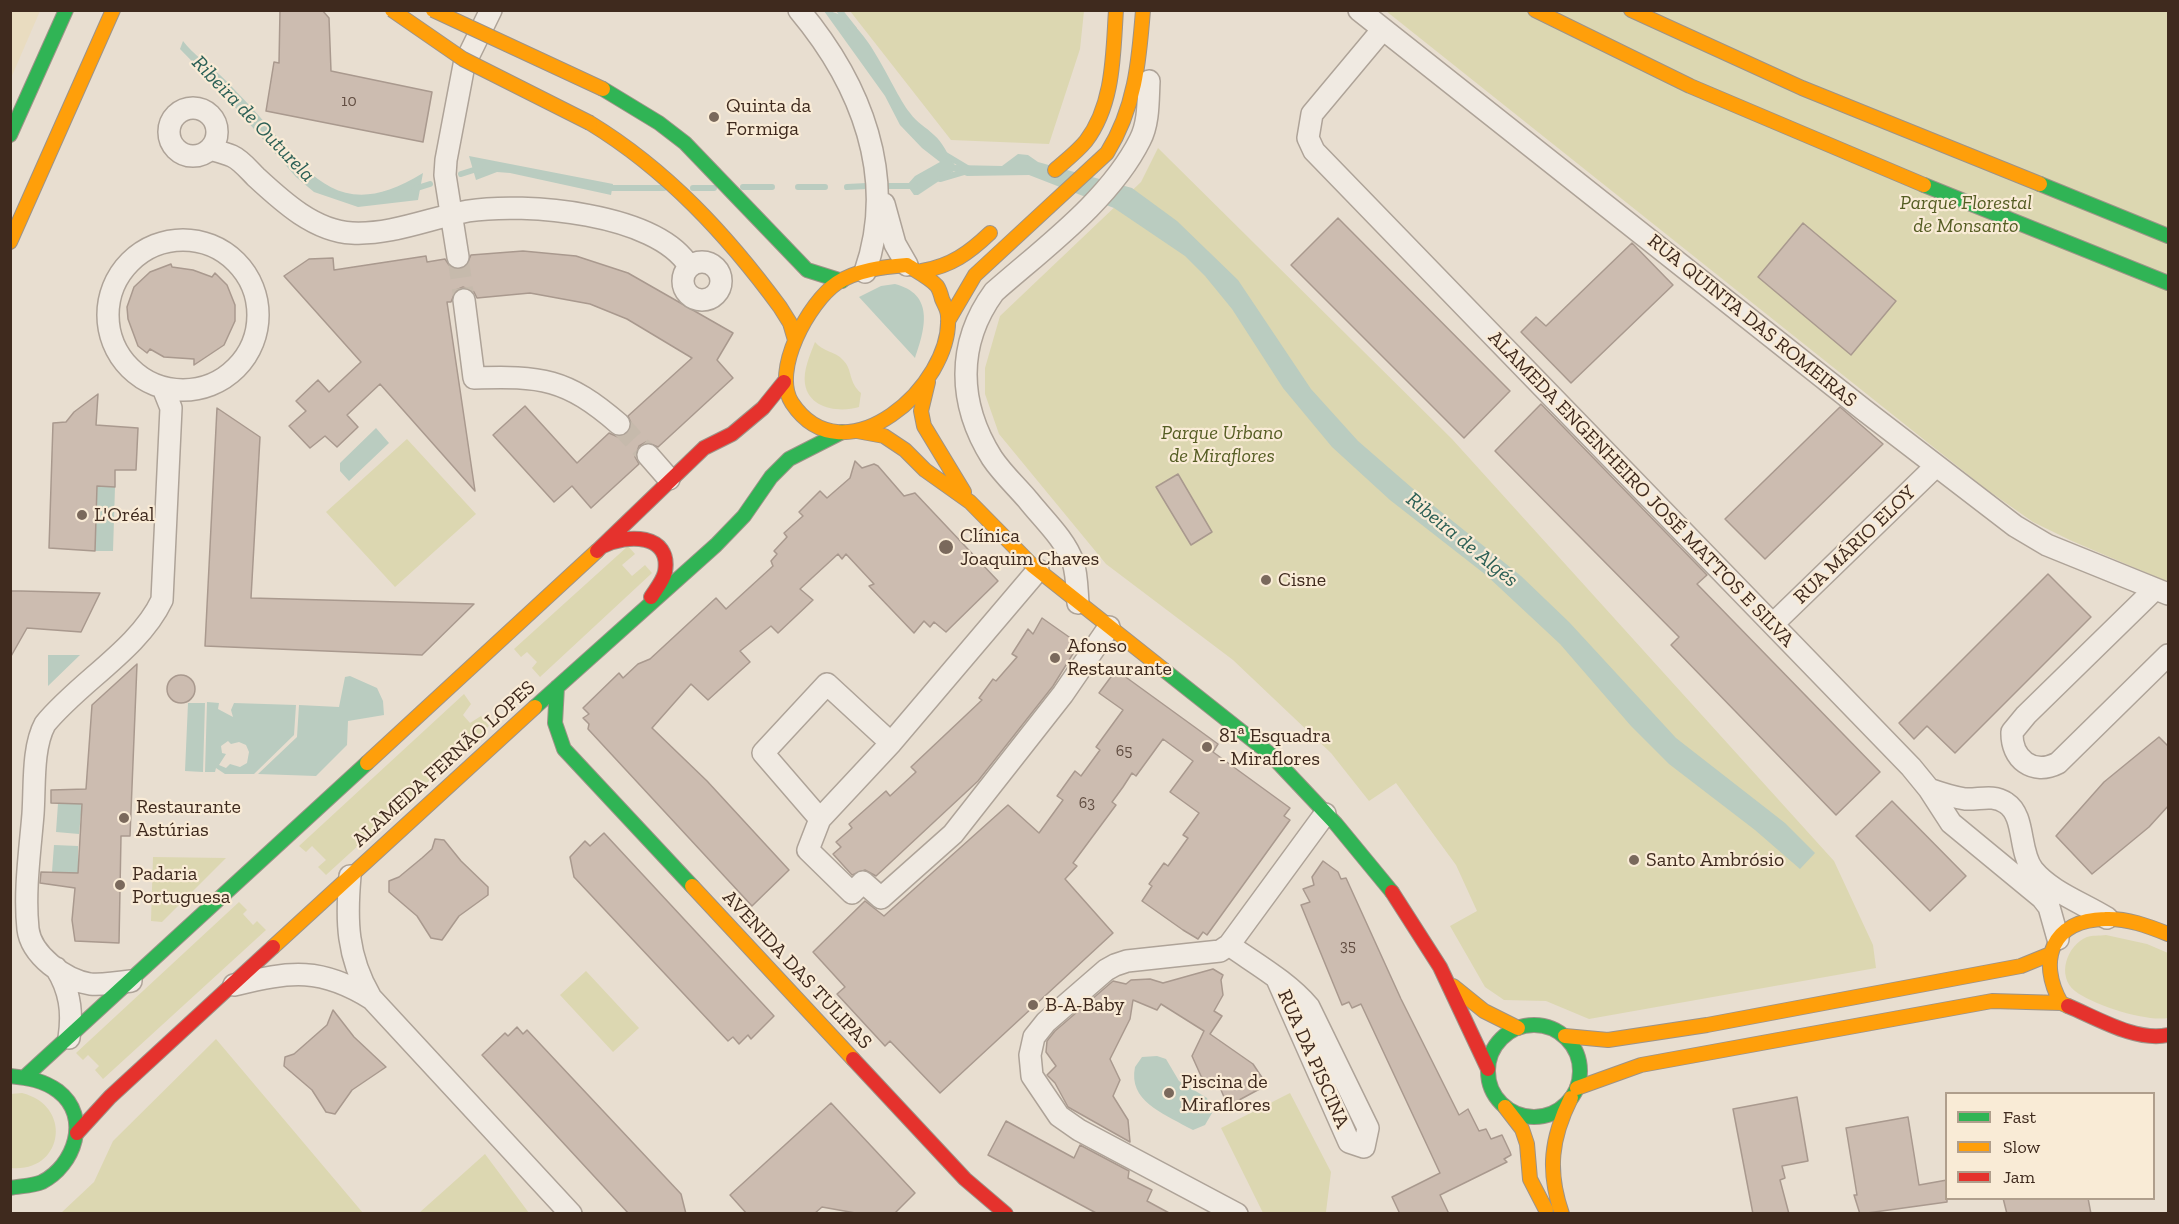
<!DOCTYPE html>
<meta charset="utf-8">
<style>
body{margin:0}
#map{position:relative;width:2179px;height:1224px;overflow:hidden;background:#e8ded0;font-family:"Zilla Slab",serif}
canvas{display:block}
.frame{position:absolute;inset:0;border:12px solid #3f2a1e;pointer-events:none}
.legend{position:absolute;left:1945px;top:1092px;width:210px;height:108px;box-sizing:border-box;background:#f9ebd6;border:2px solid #af9e8c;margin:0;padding:8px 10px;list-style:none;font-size:18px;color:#3f2a1e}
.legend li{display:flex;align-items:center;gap:12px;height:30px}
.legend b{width:30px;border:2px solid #af9e8c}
</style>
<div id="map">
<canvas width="2179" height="1224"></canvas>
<div class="frame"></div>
<ul class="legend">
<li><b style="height:8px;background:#30b455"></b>Fast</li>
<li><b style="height:8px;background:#ff9f0a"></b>Slow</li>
<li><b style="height:8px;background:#e5322d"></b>Jam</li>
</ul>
</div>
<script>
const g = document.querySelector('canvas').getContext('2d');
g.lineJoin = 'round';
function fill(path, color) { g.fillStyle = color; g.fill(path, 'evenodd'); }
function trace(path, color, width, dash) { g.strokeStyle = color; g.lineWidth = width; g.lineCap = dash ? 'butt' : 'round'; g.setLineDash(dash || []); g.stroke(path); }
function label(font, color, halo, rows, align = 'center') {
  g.font = font + ' "Zilla Slab",serif'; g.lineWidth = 4.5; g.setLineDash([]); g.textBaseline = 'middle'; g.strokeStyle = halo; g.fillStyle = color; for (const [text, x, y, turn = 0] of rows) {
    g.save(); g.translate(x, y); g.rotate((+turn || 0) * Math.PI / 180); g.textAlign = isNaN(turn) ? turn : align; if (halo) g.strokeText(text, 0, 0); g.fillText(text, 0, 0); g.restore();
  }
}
const farmland = new Path2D(`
 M 11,10 L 40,11 L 11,78 L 10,11 Z`);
const green = new Path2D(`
 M 850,11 L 1084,11 L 1080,49 L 1049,144 L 951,140 Z
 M 1386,11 L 2168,11 L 2168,582 L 2072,541 L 2033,522 L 1986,489 Z
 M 1158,148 L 1452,439 L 1834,861 L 1873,945 L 1876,968 L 1589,1019 L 1546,1001 L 1504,1000 L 1485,987 L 1450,926 L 1477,911 L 1456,865 L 1396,783 L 1369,801 L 1331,753 L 1233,660 L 1106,564 L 999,434 L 985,394 L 985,368 L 1000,316 L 1141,182 Z
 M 815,342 C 823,352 835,351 843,360 C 853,370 848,382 861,393 L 859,407 C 840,413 809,409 805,384 C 803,370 810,355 815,342 Z
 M 407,439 L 476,514 L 395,587 L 326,512 Z
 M 628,546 L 635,554 L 622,565 L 632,576 L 645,565 L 652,573 L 540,677 L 532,668 L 537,662 L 527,652 L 521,657 L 514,649 Z
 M 464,694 L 471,704 L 463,715 L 470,723 L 481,716 L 489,726 L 326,875 L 318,867 L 326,860 L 312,846 L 306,852 L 299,846 Z
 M 153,857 L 226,858 L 162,922 L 151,921 Z
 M 239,902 L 247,910 L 243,914 L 253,925 L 257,921 L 266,930 L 103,1079 L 95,1070 L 99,1066 L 88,1055 L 83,1060 L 76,1053 Z
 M 2106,935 L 2147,944 L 2168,953 L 2168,1018 C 2146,1022 2093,1005 2075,991 C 2056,976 2067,945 2087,937 C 2092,935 2100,936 2106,935 Z
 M 586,971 L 639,1028 L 613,1052 L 560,995 Z
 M 216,1039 L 363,1213 L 61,1213 L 94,1182 L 113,1141 Z
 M 22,1093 C 74,1106 63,1173 11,1168 L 10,1094 Z
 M 1290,1093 L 1331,1172 L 1326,1212 L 1263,1213 L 1221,1128 Z
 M 485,1154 L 529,1213 L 419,1213 Z`);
const water = new Path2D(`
 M 824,11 C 864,10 889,86 910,113 C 917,123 926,127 934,135 C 943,142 948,156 955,165 L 1002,166 L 1018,154 L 1028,155 L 1038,162 L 1132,188 L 1177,221 L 1238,280 L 1311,389 L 1358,441 L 1419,494 L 1521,576 L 1569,622 L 1676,738 L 1785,823 L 1815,853 L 1800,869 L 1755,830 L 1669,764 L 1631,726 L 1560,644 L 1486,575 L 1390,500 L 1332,447 L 1283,388 L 1232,309 L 1205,276 L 1185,256 L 1114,208 L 1029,175 L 967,176 L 954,171 L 918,195 L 914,195 L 907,185 L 915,176 L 940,162 L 922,148 L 900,125 L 885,96 Z
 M 183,41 C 193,54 207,64 220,75 C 231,85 241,97 252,108 C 306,168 335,228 423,173 L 418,200 L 358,207 L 314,192 L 296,177 L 219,89 L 180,49 Z
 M 469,156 L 613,184 L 611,195 L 510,173 L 497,172 L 476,180 Z
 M 895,284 C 934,294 926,327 915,358 L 859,297 L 881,286 Z
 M 376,428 L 389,443 L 349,481 L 340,471 L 340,463 Z
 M 97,486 L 115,487 L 113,551 L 95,551 Z
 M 48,655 L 80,655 L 48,686 Z
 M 350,676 L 377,688 L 383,701 L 384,715 L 348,721 L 347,745 L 316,776 L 258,774 L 297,737 L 299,705 L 339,707 L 345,677 Z
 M 207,702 L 219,703 L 218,709 L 233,717 L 231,710 L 234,703 L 296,705 L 294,735 L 254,774 L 225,774 L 216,768 L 215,772 L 205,772 ZM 228,741 L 231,744 L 239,742 L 246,745 L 249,752 L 247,763 L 240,767 L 230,764 L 226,768 L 219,765 L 226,754 L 222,753 L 221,746 Z
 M 188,703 L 205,703 L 203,772 L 185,771 Z
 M 59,789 L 73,790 L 82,804 L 79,834 L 56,832 Z
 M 54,845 L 78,846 L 78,873 L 64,873 L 63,886 L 51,885 Z
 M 1157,1056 L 1166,1059 L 1179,1081 L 1207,1098 L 1212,1113 L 1205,1125 L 1193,1130 L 1187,1127 C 1163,1113 1128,1101 1135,1067 L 1142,1057 Z`);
const stream = new Path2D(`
 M 839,10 L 854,29
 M 944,154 L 969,169
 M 461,174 L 480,168
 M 940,179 L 967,171
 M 889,186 L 915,186
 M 743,187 L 772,187
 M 798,187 L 825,187
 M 847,187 L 867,186
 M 605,188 L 664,188
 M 693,188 L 714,188
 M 414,189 L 430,184`);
const building = new Path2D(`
 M 280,10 L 322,10 L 329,18 L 331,71 L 432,92 L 423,142 L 266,111 L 274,62 L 279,63 Z
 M 1338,218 L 1510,391 L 1464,438 L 1291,265 Z
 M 1803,223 L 1896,301 L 1851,355 L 1758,277 Z
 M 1632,243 L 1673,285 L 1571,383 L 1521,332 L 1536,317 L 1546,326 Z
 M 523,251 L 576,256 L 628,273 L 733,333 L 717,360 L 733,378 L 658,447 L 646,442 L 639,446 L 635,457 L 639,464 L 591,508 L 572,486 L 554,502 L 493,435 L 525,406 L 577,463 L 609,433 L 618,437 L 628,432 L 632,425 L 628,416 L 692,358 L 627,319 L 590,304 L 530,293 L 477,298 L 474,292 L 463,287 L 456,290 L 451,302 L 447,302 L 475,491 L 380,384 L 347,415 L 358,427 L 337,447 L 325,436 L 310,448 L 289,426 L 306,411 L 296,401 L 318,380 L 329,392 L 361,362 L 284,276 L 309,259 L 333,258 L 334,270 L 426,256 L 427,262 L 445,259 L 449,265 L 459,270 L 466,266 L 471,255 Z
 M 171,264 L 172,267 L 193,270 L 212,277 L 215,273 L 227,285 L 235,305 L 235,321 L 224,345 L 194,365 L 194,359 L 164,357 L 150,349 L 147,353 L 138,346 L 128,319 L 127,307 L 134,287 L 150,272 Z
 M 98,394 L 96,425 L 138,428 L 136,470 L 115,470 L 115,487 L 97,486 L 95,551 L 49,548 L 53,423 L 66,422 L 74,412 Z
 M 1541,404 L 1707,575 L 1697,584 L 1880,772 L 1836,815 L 1671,645 L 1679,637 L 1495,451 Z
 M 1840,407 L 1883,444 L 1765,559 L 1725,519 Z
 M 217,408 L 260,437 L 251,598 L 474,604 L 422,655 L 205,646 Z
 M 855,461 L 862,468 L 874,464 L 878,466 L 904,496 L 915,493 L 998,581 L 946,632 L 934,622 L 930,627 L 924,621 L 914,633 L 869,586 L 874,584 L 846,554 L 842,559 L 838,554 L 800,589 L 813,600 L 778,633 L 771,626 L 740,651 L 750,662 L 708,700 L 691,684 L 652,728 L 707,781 L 789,870 L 752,906 L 588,729 L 589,724 L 583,718 L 589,714 L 583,708 L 619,673 L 623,678 L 638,664 L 650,659 L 716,598 L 726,609 L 773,566 L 771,561 L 777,554 L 774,551 L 787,537 L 784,533 L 803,516 L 799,512 L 820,491 L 827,498 L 850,478 Z
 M 1178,474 L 1212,532 L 1191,545 L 1156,487 Z
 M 2048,574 L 2091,617 L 1955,753 L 1927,726 L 1914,739 L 1899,723 Z
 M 10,591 L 21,591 L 100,593 L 81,632 L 27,628 L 10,658 Z
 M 1042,618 L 1079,644 L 1053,686 L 978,781 L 876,876 L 865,870 L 852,875 L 833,854 L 841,847 L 836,842 L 852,828 L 849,824 L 886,791 L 890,796 L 916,772 L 911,767 L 982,700 L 979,698 L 993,679 L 996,681 L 1017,657 L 1012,654 L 1028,629 L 1033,634 Z
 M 137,664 L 130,836 L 121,836 L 119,943 L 75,941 L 72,920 L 75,888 L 40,883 L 41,872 L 78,873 L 82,804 L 51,803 L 51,790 L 86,789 L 92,705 Z
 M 1116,670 L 1218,744 L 1213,752 L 1290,808 L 1284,816 L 1290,820 L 1207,935 L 1203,932 L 1198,939 L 1183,930 L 1142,901 L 1152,886 L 1149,884 L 1164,863 L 1168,866 L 1188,838 L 1183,835 L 1199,813 L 1170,792 L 1193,761 L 1163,739 L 1136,776 L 1132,773 L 1123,787 L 1112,802 L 1116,805 L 1073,863 L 1077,866 L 1065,879 L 1113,933 L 940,1093 L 890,1041 L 885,1046 L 837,994 L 845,987 L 813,952 L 865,901 L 884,916 L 1008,805 L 1039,833 L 1063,800 L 1057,796 L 1075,771 L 1081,776 L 1100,750 L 1096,747 L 1123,710 L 1099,693 Z
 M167 689a14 14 0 1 1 28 0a14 14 0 1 1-28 0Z
 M 2159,737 L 2169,747 L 2169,805 L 2149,827 L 2092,874 L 2056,836 L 2104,782 Z
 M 1892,801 L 1966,876 L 1930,911 L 1856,836 Z
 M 604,833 L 774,1016 L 751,1039 L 748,1035 L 739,1044 L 733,1037 L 728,1041 L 574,877 L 570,857 L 585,841 L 590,846 Z
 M 435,839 L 444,840 L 461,861 L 488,887 L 488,895 L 459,916 L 442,940 L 431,938 L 417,916 L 389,892 L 389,881 L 399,877 L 422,858 L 432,849 Z
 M 1323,861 L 1338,872 L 1341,879 L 1346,878 L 1401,999 L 1459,1115 L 1468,1109 L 1479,1131 L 1486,1129 L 1491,1139 L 1502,1135 L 1510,1152 L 1511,1155 L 1504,1159 L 1507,1162 L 1440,1195 L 1449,1214 L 1400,1214 L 1392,1197 L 1440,1173 L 1361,1004 L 1352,1008 L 1349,1002 L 1342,1005 L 1301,905 L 1310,902 L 1303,889 L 1314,885 L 1312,877 Z
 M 1213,969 L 1223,975 L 1221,980 L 1223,995 L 1214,1011 L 1222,1016 L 1210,1034 L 1253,1064 L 1267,1085 L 1228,1106 L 1221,1090 L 1201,1076 L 1192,1056 L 1204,1031 L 1161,1004 L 1157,1010 L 1133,1000 L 1130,1019 L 1110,1059 L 1120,1080 L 1113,1096 L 1128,1120 L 1130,1142 L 1068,1107 L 1055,1083 L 1047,1075 L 1056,1066 L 1046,1052 L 1047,1041 L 1055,1031 L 1113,981 L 1126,984 L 1131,980 L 1150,979 L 1163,983 Z
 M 333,1010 L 354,1037 L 386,1067 L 352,1090 L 335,1114 L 326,1112 L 312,1090 L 284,1066 L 285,1057 L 294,1054 L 327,1025 Z
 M 517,1027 L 523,1034 L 527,1030 L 681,1194 L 686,1214 L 629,1214 L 482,1055 L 505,1033 L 508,1036 Z
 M 1797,1097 L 1808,1161 L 1782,1166 L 1785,1178 L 1780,1180 L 1789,1214 L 1753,1214 L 1733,1109 Z
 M 831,1103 L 915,1193 L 894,1214 L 861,1214 L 822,1207 L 814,1214 L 747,1214 L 730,1195 Z
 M 1908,1117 L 1919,1185 L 1947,1180 L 1947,1202 L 1860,1214 L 1854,1195 L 1857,1195 L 1846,1128 Z
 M 1006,1121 L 1074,1158 L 1080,1145 L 1129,1171 L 1128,1178 L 1152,1190 L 1147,1201 L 1171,1214 L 1098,1214 L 988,1155 Z
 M 2003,1198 L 2088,1198 L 2091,1214 L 2007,1214 Z`);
const streetTunnel = new Path2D(`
 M 458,257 L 464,300
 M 619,424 L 648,455`);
const street = new Path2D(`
 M 799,10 C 861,84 898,177 865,272
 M 1359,10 L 1864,410 L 2015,526 L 2047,545 L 2168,594
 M 1383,29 L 1312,114 L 1308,138 L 1314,151 L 1911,767 L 1929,789 L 1951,823 L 2042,898 L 2049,907 L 2058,939
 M169 132a24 24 0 1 1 48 0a24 24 0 1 1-48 0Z
 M 210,149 C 217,151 225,153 232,156 C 241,160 249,170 256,177 C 282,201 314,231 352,233 C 392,235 430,218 468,211 C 525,202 656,213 689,266
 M 884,204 L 895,244 L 907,265
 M108 315a75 75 0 1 1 150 0a75 75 0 1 1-150 0Z
 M 458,257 L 445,175 L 446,160 L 464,65 L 491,10
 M683 281a19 19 0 1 1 38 0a19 19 0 1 1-38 0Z
 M 464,300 L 474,378 C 541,376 566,378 619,424
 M 648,455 L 669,479
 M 2155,589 L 2026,715 L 2012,732 C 2011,759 2033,776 2058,763 L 2168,655
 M 1078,603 C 1077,591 1077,574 1073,562 C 1065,539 1043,519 1028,500 C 1016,486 1002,473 992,458 C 958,404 956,344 994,292 C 1044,248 1110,200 1140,140 C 1149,123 1148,100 1149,81
 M 1773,624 L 1936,466
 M 891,743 L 827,684 L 763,753 L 820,819 L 891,743 L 1038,570
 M 1929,789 C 1940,793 1953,797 1965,799 C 1979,800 1993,794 2006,803 C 2026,816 2018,851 2033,870 C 2051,892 2083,903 2107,918
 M 820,819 L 808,850 L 852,893 L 863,882 L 881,898 L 953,834 L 1063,694 L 1109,627
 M 350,876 C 346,921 347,956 370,996
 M 1229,945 C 1256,964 1288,982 1309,1007 L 1368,1128 L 1364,1147 L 1349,1142 L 1277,979
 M 56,968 C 70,990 73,1012 69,1038
 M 131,981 C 117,983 103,985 90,984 C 65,980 31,955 28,929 C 24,892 30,851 33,814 C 35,786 32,748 45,724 C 79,682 139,649 162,600 L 171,408 L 163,388
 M 234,985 C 291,971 321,967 372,999 L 571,1214
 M 1237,1214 L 1079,1130 L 1059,1116 L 1032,1076 L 1030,1055 L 1034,1037 L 1046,1022 L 1106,970 L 1115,965 L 1127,961 L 1220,951 L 1229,945 L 1325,814`);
const fast = new Path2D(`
 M 603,89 L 659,123 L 685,143 L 807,270 L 842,281
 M 10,135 L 66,10
 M 2040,184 L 2168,236
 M 1924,185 L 2168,283
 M 1164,670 L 1270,754 L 1336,824 L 1392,892
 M 557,687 L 555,723 L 564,749 L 692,886
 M 535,707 L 716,545 L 744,516 L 771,477 L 789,459 L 842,432
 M1488 1071a46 46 0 1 1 92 0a46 46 0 1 1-92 0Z
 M 27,1075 L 367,763
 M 10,1076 C 28,1078 43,1080 58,1091 C 92,1117 74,1166 42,1182 C 33,1186 20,1186 10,1188`);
const slow = new Path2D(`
 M 1535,10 L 1690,86 L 1924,185
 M 1631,10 L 1802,88 L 2040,184
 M 590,123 C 667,170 727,235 780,307 L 790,323 L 795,340
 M 1055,170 C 1065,161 1077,152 1086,141 C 1114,104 1113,54 1116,10
 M 10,242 L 113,10
 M 907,265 C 916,271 930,278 937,286 C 939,289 941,295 942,299 C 944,304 948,310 948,316 C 953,386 844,481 792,403 C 771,371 809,302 837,283 C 857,270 883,267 907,265 Z
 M 922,271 C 951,266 969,253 990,233
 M 948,321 L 975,275 L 1107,153 C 1135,108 1139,62 1143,10
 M 928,382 L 921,411 L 924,426 L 964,492
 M 857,431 L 884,436 L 905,450 L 925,470 L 970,502 L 1033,566 L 1164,670
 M 367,763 L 597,551
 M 692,886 L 853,1059
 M 273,947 L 535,707
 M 1453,986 L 1484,1011 L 1518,1028
 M 2061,1003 C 2037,960 2052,920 2105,919 C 2127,918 2148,926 2168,934
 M 1565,1036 L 1608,1040 L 1707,1025 L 2021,966 L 2048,955
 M 1577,1088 L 1641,1065 L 1992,1001 L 2061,1003 L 2068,1006
 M 1505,1107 L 1522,1129 L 1527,1144 L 1530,1179 L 1546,1210
 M 1562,1214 C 1547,1171 1551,1138 1571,1098`);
const jam = new Path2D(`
 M 603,546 C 626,534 672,533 665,572 C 663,581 656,589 651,597
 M 597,551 L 704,448 L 732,434 L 763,408 L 784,382
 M 1392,892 L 1440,967 L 1488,1069
 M 2068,1006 C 2097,1018 2136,1042 2168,1035
 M 853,1059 L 965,1179 L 1006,1214
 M 77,1133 L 110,1097 L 273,947`);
const slowBridge = new Path2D(`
 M 392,10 L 463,59 L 590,123
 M 433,10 L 603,89`);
const markers = [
 [714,117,6,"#7a695c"],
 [82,515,6,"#7a695c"],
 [946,547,8,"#7a695c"],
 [1266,580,6,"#7a695c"],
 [1055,658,6,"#7a695c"],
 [1207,747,6,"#7a695c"],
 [124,818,6,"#7a695c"],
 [1634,860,6,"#7a695c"],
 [120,885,6,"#7a695c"],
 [1033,1005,6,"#7a695c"],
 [1169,1093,6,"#7a695c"]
];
const numberNames = [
 ["10",349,101],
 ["65",1124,751],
 ["63",1087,803],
 ["35",1348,946]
];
const poiNames = [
 ["Quinta da",726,106],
 ["Formiga",726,129],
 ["L'Oréal",94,515],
 ["Clínica",960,536],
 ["Joaquim Chaves",960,559],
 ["Cisne",1278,580],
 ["Afonso",1067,646],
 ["Restaurante",1067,669],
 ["81ª Esquadra",1219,736],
 ["- Miraflores",1219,759],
 ["Restaurante",136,807],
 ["Astúrias",136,830],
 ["Santo Ambrósio",1646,860],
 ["Padaria",132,874],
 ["Portuguesa",132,897],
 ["B-A-Baby",1045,1005],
 ["Piscina de",1181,1082],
 ["Miraflores",1181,1105]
];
const parkNames = [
 ["Parque Florestal",1966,203],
 ["de Monsanto",1966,226],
 ["Parque Urbano",1222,433],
 ["de Miraflores",1222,456]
];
const streetNames = [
 ["RUA QUINTA DAS ROMEIRAS",1752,321,39],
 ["ALAMEDA ENGENHEIRO JOSÉ MATTOS E SILVA",1641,489,46],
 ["RUA MÁRIO ELOY",1855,545,-44],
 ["ALAMEDA FERNÃO LOPES",444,764,-42],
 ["AVENIDA DAS TULIPAS",797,970,47],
 ["RUA DA PISCINA",1313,1059,66]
];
const waterNames = [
 ["Ribeira de Outurela",253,119,46],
 ["Ribeira de Algés",1462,540,39]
];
fill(farmland, '#e9dcc0');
fill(green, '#dcd7b1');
fill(water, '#baccc0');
trace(stream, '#baccc0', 6);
fill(building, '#ccbcb0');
trace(building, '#a9998e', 1.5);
trace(streetTunnel, '#c6baac', 21, [21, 10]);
trace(street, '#aea398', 24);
trace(fast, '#9d9388', 16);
trace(slow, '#9d9388', 16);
trace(jam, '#9d9388', 16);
trace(street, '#f0eae2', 21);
trace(fast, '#30b455', 14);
trace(slow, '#ff9f0a', 14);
trace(jam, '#e5322d', 14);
trace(slowBridge, '#9d9388', 16, []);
trace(slowBridge, '#ff9f0a', 14);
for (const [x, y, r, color] of markers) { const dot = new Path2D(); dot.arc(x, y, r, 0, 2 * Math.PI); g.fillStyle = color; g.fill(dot); trace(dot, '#f9ebd6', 2); }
label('16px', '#624e42', null, numberNames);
label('20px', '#3f2a1e', '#f9ebd6', poiNames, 'left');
label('italic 20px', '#555d23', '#f9ebd6', parkNames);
label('20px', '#3f2a1e', '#f9ebd6', streetNames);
label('italic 21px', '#2c6056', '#f9ebd6', waterNames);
</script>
